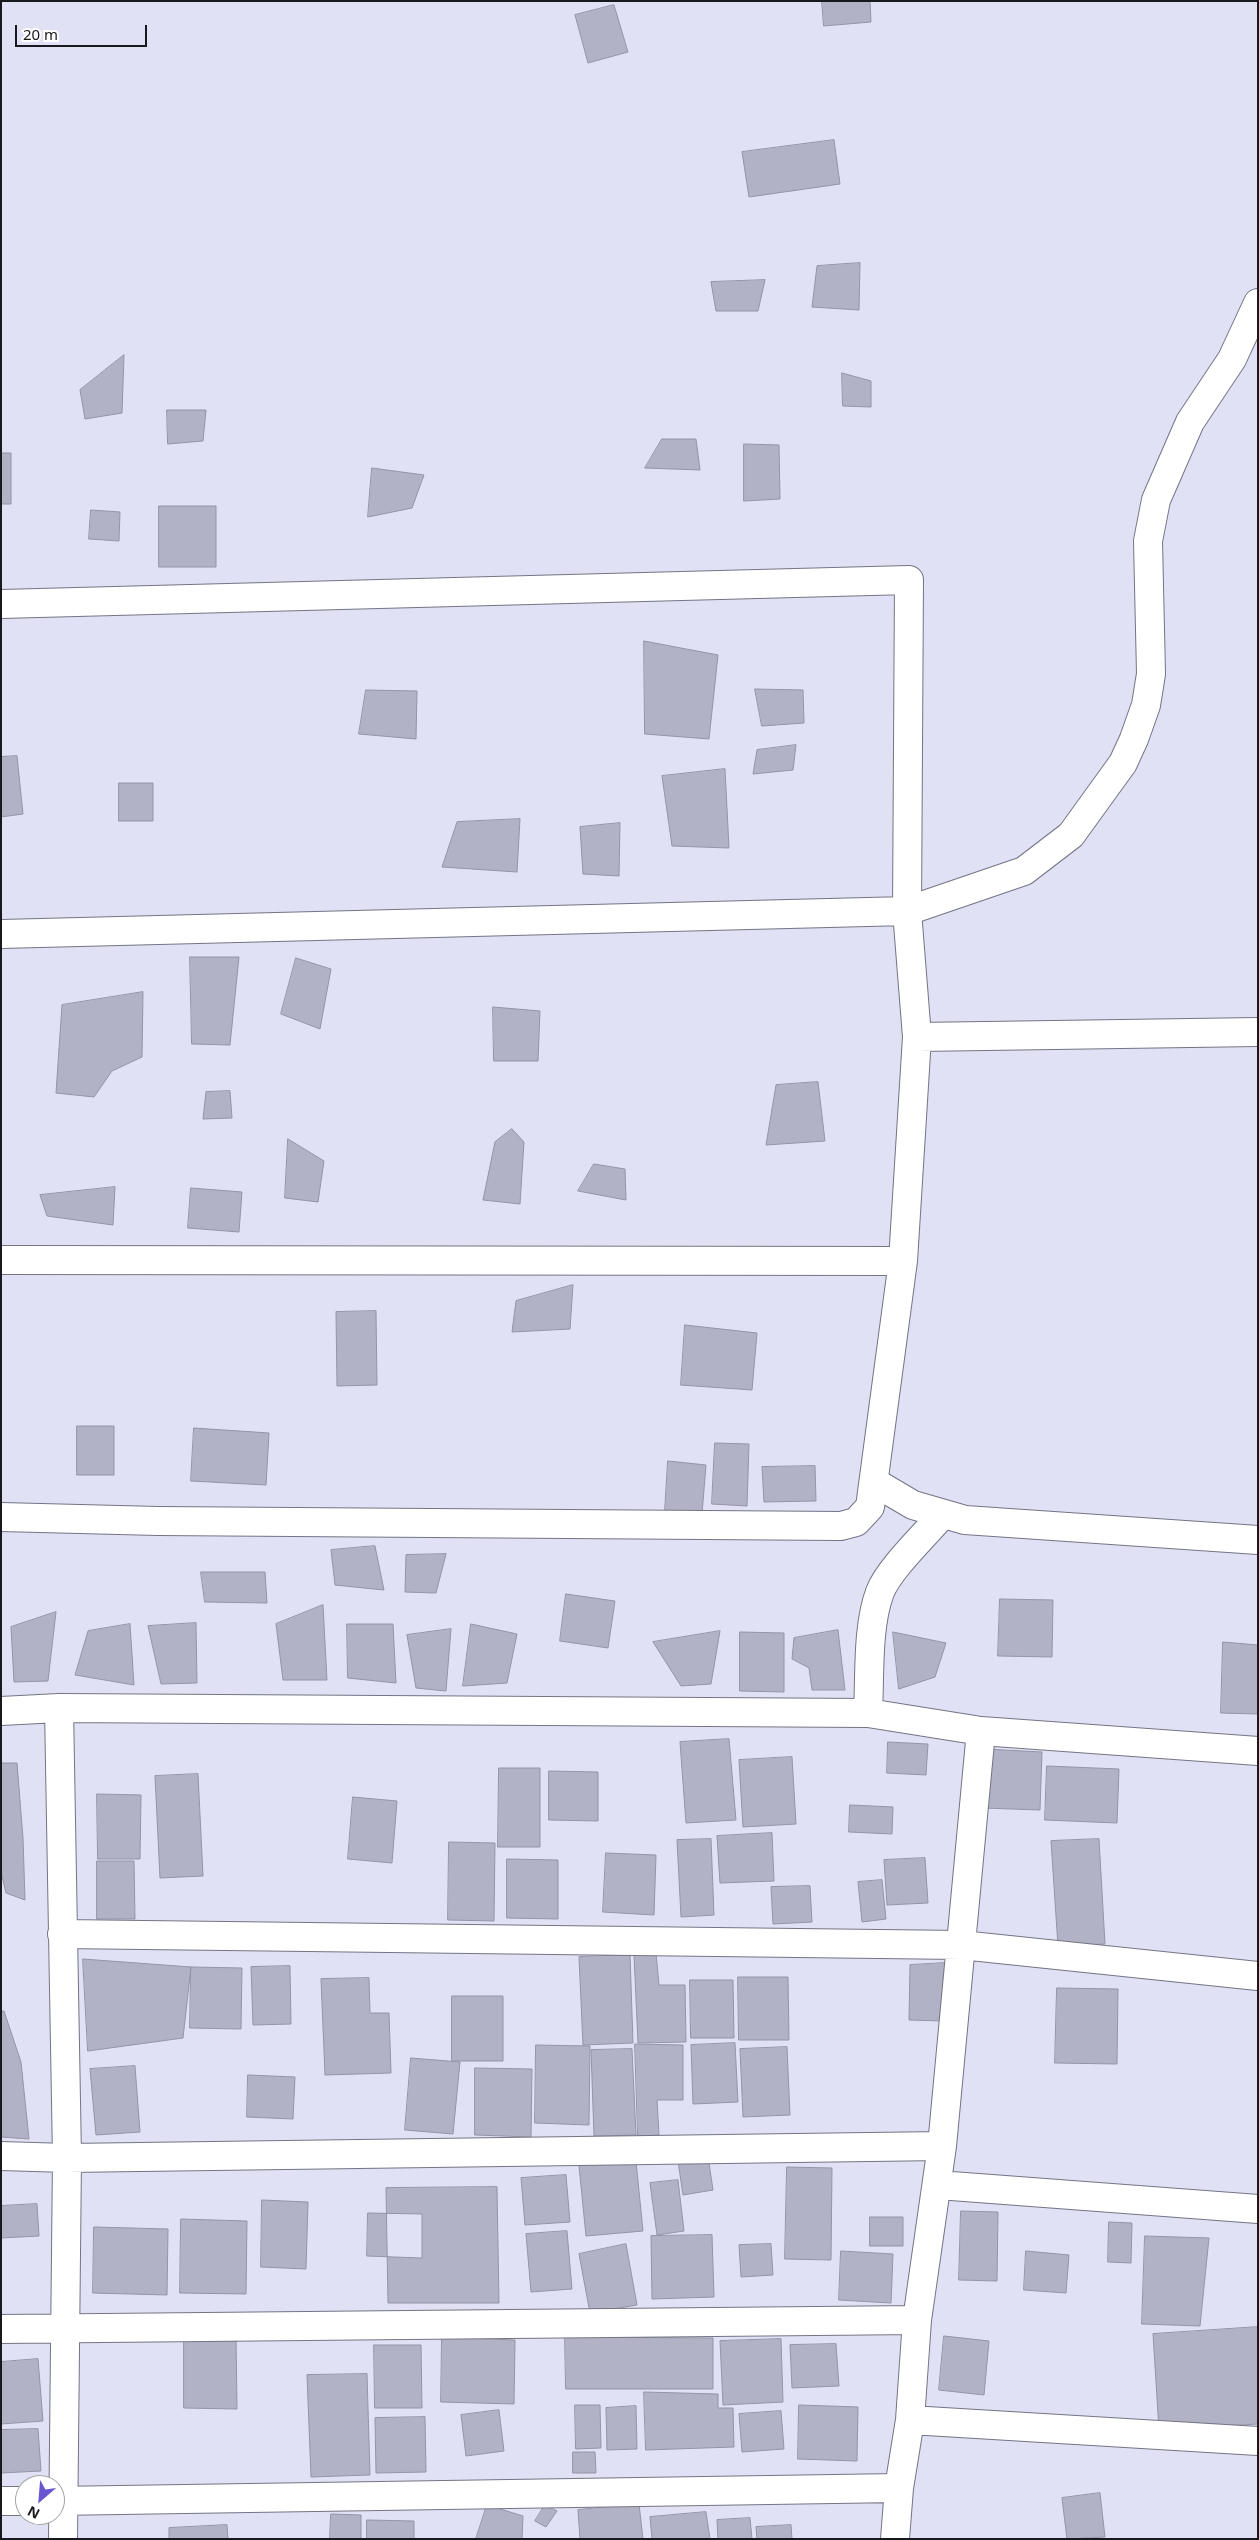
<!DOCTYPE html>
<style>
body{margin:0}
#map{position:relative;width:1259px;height:2540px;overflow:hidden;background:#e0e1f5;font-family:"Noto Sans",sans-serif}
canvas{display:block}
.frame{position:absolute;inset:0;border:2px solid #18181f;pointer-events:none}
.north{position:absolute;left:15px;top:2475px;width:50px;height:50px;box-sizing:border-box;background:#fff;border:1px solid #a3a3a5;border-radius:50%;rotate:207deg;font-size:14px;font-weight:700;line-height:20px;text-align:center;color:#18181f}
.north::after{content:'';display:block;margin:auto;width:18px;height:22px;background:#6756d0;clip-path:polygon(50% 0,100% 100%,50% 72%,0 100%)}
.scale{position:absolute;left:15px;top:25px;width:132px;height:22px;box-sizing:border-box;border:2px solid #18181f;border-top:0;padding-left:6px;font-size:15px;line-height:18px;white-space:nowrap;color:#18181f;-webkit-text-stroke:4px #fff;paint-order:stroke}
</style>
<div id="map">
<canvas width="1259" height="2540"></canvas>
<div class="frame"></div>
<div class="north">N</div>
<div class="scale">20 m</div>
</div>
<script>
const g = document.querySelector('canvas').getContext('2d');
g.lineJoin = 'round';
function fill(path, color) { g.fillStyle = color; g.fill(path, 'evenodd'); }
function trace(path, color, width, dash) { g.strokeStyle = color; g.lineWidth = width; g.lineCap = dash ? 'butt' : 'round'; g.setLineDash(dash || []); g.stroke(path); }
const building = new Path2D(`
 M 822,1 L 870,1 L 871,22 L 824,26 Z
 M 614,5 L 628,52 L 588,63 L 575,15 Z
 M 834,140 L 840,184 L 749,197 L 742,152 Z
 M 860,263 L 859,310 L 812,307 L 817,266 Z
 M 765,280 L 758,311 L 716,311 L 711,282 Z
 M 124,355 L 122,413 L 85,419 L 80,390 Z
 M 842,373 L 871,381 L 871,407 L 843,406 Z
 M 167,410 L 206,410 L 203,441 L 168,444 Z
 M 662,439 L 696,439 L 700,470 L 645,468 Z
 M 744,444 L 779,445 L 780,499 L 744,501 Z
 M 1,453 L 11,453 L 11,504 L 1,504 Z
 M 372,468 L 424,475 L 412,508 L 368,517 Z
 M 159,506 L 216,506 L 216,567 L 159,567 Z
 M 91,510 L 120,512 L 119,541 L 89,539 Z
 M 644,641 L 718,655 L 709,739 L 645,734 Z
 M 755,689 L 803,690 L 804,723 L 762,726 Z
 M 366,690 L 417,691 L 416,739 L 359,734 Z
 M 796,745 L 793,770 L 753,774 L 757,750 Z
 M 17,756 L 23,814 L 1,817 L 1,757 Z
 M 725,769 L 729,848 L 672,846 L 662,776 Z
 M 119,783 L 153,783 L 153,821 L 119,821 Z
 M 520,819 L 517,872 L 442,867 L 457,822 Z
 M 620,823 L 619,876 L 583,874 L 580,827 Z
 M 190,957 L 239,957 L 230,1045 L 192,1044 Z
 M 296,958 L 331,969 L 320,1029 L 281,1014 Z
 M 143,992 L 142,1057 L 112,1071 L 94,1097 L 56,1093 L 62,1005 Z
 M 493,1007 L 540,1011 L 538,1061 L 494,1061 Z
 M 818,1082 L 825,1141 L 766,1145 L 776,1085 Z
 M 230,1091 L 232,1118 L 203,1119 L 206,1092 Z
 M 512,1129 L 524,1142 L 520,1204 L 483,1200 L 495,1142 Z
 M 288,1139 L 324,1161 L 318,1202 L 285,1198 Z
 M 594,1164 L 625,1169 L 626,1200 L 578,1191 Z
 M 115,1187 L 113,1225 L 47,1216 L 40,1195 Z
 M 191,1188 L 242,1192 L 239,1232 L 188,1228 Z
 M 573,1285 L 570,1329 L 512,1332 L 516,1301 Z
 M 376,1311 L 377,1385 L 337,1386 L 336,1312 Z
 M 685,1325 L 757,1333 L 752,1390 L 681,1385 Z
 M 77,1426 L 114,1426 L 114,1475 L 77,1475 Z
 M 194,1428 L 269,1433 L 266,1485 L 191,1481 Z
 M 715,1443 L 749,1444 L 747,1506 L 712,1504 Z
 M 668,1461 L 706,1465 L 702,1514 L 665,1511 Z
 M 815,1466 L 816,1501 L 764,1502 L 762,1467 Z
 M 375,1546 L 384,1590 L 335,1585 L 331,1550 Z
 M 446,1554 L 436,1593 L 405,1592 L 406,1555 Z
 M 201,1572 L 265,1572 L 267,1603 L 205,1602 Z
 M 566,1594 L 615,1601 L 608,1648 L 560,1641 Z
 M 1000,1599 L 1053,1600 L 1052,1657 L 998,1656 Z
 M 323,1605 L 327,1680 L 283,1680 L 276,1624 Z
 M 56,1612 L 48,1681 L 14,1682 L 11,1627 Z
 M 196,1623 L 197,1683 L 161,1684 L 148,1626 Z
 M 130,1624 L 134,1685 L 75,1675 L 88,1631 Z
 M 347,1624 L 393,1624 L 396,1683 L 348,1678 Z
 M 471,1624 L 517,1634 L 507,1683 L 463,1686 Z
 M 451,1629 L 446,1691 L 416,1688 L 407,1635 Z
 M 838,1630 L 845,1690 L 812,1690 L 809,1668 L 792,1659 L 794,1638 Z
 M 720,1631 L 711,1684 L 681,1686 L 653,1642 Z
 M 740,1632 L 784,1633 L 784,1692 L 740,1691 Z
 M 893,1632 L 946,1643 L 935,1677 L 899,1689 Z
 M 1223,1642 L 1258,1645 L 1258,1714 L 1221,1713 Z
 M 729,1739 L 736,1820 L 686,1823 L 680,1742 Z
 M 888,1742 L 928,1744 L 926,1775 L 887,1773 Z
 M 985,1749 L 1042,1752 L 1040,1810 L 983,1808 Z
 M 792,1757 L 796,1824 L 743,1827 L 739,1760 Z
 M 1,1763 L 17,1763 L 23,1838 L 25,1900 L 6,1893 L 1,1872 Z
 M 1047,1766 L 1119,1769 L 1117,1823 L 1045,1820 Z
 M 499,1768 L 540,1768 L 540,1847 L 498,1847 Z
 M 549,1771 L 598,1772 L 598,1821 L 549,1820 Z
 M 198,1774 L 203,1876 L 160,1878 L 155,1776 Z
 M 97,1794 L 141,1795 L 140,1859 L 98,1859 Z
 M 353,1797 L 397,1801 L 392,1863 L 348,1859 Z
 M 850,1805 L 893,1807 L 892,1834 L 849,1832 Z
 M 772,1833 L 774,1881 L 720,1883 L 717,1836 Z
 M 711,1839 L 714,1915 L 681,1917 L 677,1840 Z
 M 1099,1839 L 1105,1944 L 1058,1946 L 1051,1841 Z
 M 449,1842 L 495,1843 L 494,1921 L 448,1920 Z
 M 606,1853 L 656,1855 L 654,1915 L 603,1912 Z
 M 925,1858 L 928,1903 L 887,1905 L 884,1860 Z
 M 507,1859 L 558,1860 L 558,1919 L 507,1918 Z
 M 97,1861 L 134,1861 L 135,1919 L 97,1919 Z
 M 882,1880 L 886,1919 L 862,1922 L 858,1882 Z
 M 810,1886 L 812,1922 L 773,1924 L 771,1887 Z
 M 656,1953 L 659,1985 L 685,1985 L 686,2042 L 638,2043 L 634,1954 Z
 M 630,1955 L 633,2043 L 583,2045 L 579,1957 Z
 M 83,1959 L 191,1967 L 183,2038 L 88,2051 Z
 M 945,1963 L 942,2021 L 909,2020 L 910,1965 Z
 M 290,1966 L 291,2024 L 253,2025 L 251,1967 Z
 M 191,1967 L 242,1968 L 241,2029 L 190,2028 Z
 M 738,1977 L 788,1977 L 789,2040 L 739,2040 Z
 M 369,1978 L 370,2013 L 389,2013 L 391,2073 L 325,2075 L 321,1979 Z
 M 690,1980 L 733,1980 L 734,2038 L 691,2038 Z
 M 1057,1988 L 1118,1989 L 1117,2064 L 1055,2063 Z
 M 452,1996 L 503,1996 L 503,2061 L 452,2061 Z
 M 1,2011 L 4,2011 L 21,2062 L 29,2139 L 1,2137 Z
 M 735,2043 L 738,2102 L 693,2104 L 691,2045 Z
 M 635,2044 L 683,2045 L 683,2100 L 657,2100 L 659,2135 L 638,2136 Z
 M 536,2045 L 590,2046 L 589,2125 L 535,2123 Z
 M 787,2047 L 790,2115 L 743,2117 L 740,2049 Z
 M 632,2049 L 636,2135 L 594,2136 L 591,2050 Z
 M 411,2058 L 460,2062 L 453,2134 L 405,2130 Z
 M 135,2066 L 140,2132 L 96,2135 L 90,2069 Z
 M 475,2068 L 532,2069 L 531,2137 L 475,2135 Z
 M 248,2075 L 295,2077 L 293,2119 L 247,2117 Z
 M 708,2156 L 713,2190 L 683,2195 L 678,2161 Z
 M 636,2161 L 643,2231 L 586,2236 L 579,2166 Z
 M 787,2167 L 832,2168 L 831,2260 L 785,2259 Z
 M 566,2175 L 570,2222 L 525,2225 L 521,2178 Z
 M 678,2180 L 684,2231 L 657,2235 L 650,2183 Z
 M 497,2187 L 499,2303 L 388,2303 L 386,2188 Z
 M 262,2200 L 308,2202 L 306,2269 L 261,2267 Z
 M 37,2204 L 39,2236 L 1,2238 L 1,2206 Z
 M 961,2211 L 998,2212 L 997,2281 L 959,2280 Z
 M 368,2213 L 422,2214 L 422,2258 L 367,2256 Z
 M 870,2217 L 903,2217 L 903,2246 L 870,2246 Z
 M 181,2219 L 247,2221 L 246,2294 L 180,2293 Z
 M 1109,2222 L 1132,2223 L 1131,2263 L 1108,2262 Z
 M 94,2227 L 168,2229 L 167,2295 L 93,2293 Z
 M 567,2231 L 572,2289 L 531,2292 L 526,2234 Z
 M 712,2235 L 714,2297 L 652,2299 L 651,2236 Z
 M 1145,2236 L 1209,2238 L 1200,2326 L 1142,2324 Z
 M 626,2244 L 637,2305 L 590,2313 L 579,2254 Z
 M 771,2244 L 773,2275 L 741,2277 L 739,2245 Z
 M 841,2251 L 893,2254 L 891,2303 L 839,2300 Z
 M 1026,2251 L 1069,2255 L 1066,2293 L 1024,2290 Z
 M 1258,2327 L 1258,2424 L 1159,2430 L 1153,2334 Z
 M 944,2336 L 989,2341 L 984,2395 L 939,2390 Z
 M 184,2337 L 236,2337 L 237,2409 L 184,2408 Z
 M 442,2337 L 515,2340 L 514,2404 L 441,2402 Z
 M 565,2337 L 713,2338 L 713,2389 L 566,2389 Z
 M 781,2339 L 783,2402 L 723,2405 L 720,2341 Z
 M 836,2344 L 839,2386 L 792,2388 L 790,2345 Z
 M 374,2345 L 421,2345 L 422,2408 L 375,2408 Z
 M 38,2359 L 43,2421 L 1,2424 L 1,2362 Z
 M 367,2374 L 370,2475 L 311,2477 L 307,2375 Z
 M 644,2392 L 718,2394 L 718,2408 L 733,2408 L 734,2447 L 646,2450 Z
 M 575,2405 L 600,2405 L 601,2448 L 576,2449 Z
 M 799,2405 L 858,2407 L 857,2461 L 798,2459 Z
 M 636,2406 L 637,2449 L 607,2450 L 606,2408 Z
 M 499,2410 L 504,2451 L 466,2456 L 461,2415 Z
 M 781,2411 L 784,2449 L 742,2452 L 739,2414 Z
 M 425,2417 L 426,2472 L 376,2473 L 375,2418 Z
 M 38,2429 L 41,2471 L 1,2473 L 1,2430 Z
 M 573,2452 L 595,2452 L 596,2473 L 573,2473 Z
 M 1100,2493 L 1105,2537 L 1067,2539 L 1062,2498 Z
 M 639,2504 L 643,2539 L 580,2539 L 578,2510 Z
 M 487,2505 L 523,2516 L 522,2539 L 476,2539 Z
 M 545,2505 L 557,2511 L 546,2527 L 535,2521 Z
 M 706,2512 L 710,2539 L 652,2539 L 650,2517 Z
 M 331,2514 L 361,2515 L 361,2539 L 330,2539 Z
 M 750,2518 L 752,2539 L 718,2539 L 717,2520 Z
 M 367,2520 L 414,2521 L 414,2539 L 367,2539 Z
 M 227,2525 L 228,2539 L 169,2539 L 169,2528 Z
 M 791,2525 L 792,2539 L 757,2539 L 756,2527 Z`);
const minor = new Path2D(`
 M 1,604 L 909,580 L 907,911 L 917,1037 L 903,1261 L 870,1507 L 856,1522 L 841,1526 L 158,1521 L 1,1517
 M 1,934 L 907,911 L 1024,871 L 1071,835 L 1123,763 L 1134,739 L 1146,705 L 1151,674 L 1148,541 L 1156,500 L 1190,422 L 1232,359 L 1258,303
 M 917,1037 L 1258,1032
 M 1,1260 L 903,1261
 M 874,1482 L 913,1505 L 965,1520 L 1258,1540
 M 59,1708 L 67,2158 L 63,2539
 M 1,1711 L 59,1708 L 868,1713 L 981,1731 L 1258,1751
 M 868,1713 C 870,1676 867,1626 880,1592 C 889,1569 925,1535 942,1515
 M 62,1934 L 961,1945 L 1258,1976
 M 1,2156 L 67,2158 L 942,2146
 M 938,2185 L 1258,2209
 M 1,2329 L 917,2320
 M 910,2420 L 1258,2441
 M 1,2501 L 25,2501
 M 55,2501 L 899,2488
 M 895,2539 L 899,2488 L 910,2420 L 917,2320 L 942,2146 L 981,1731`);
fill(building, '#b1b2c5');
trace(building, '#9494a6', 1);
trace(minor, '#747486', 30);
trace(minor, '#fff', 28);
</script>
